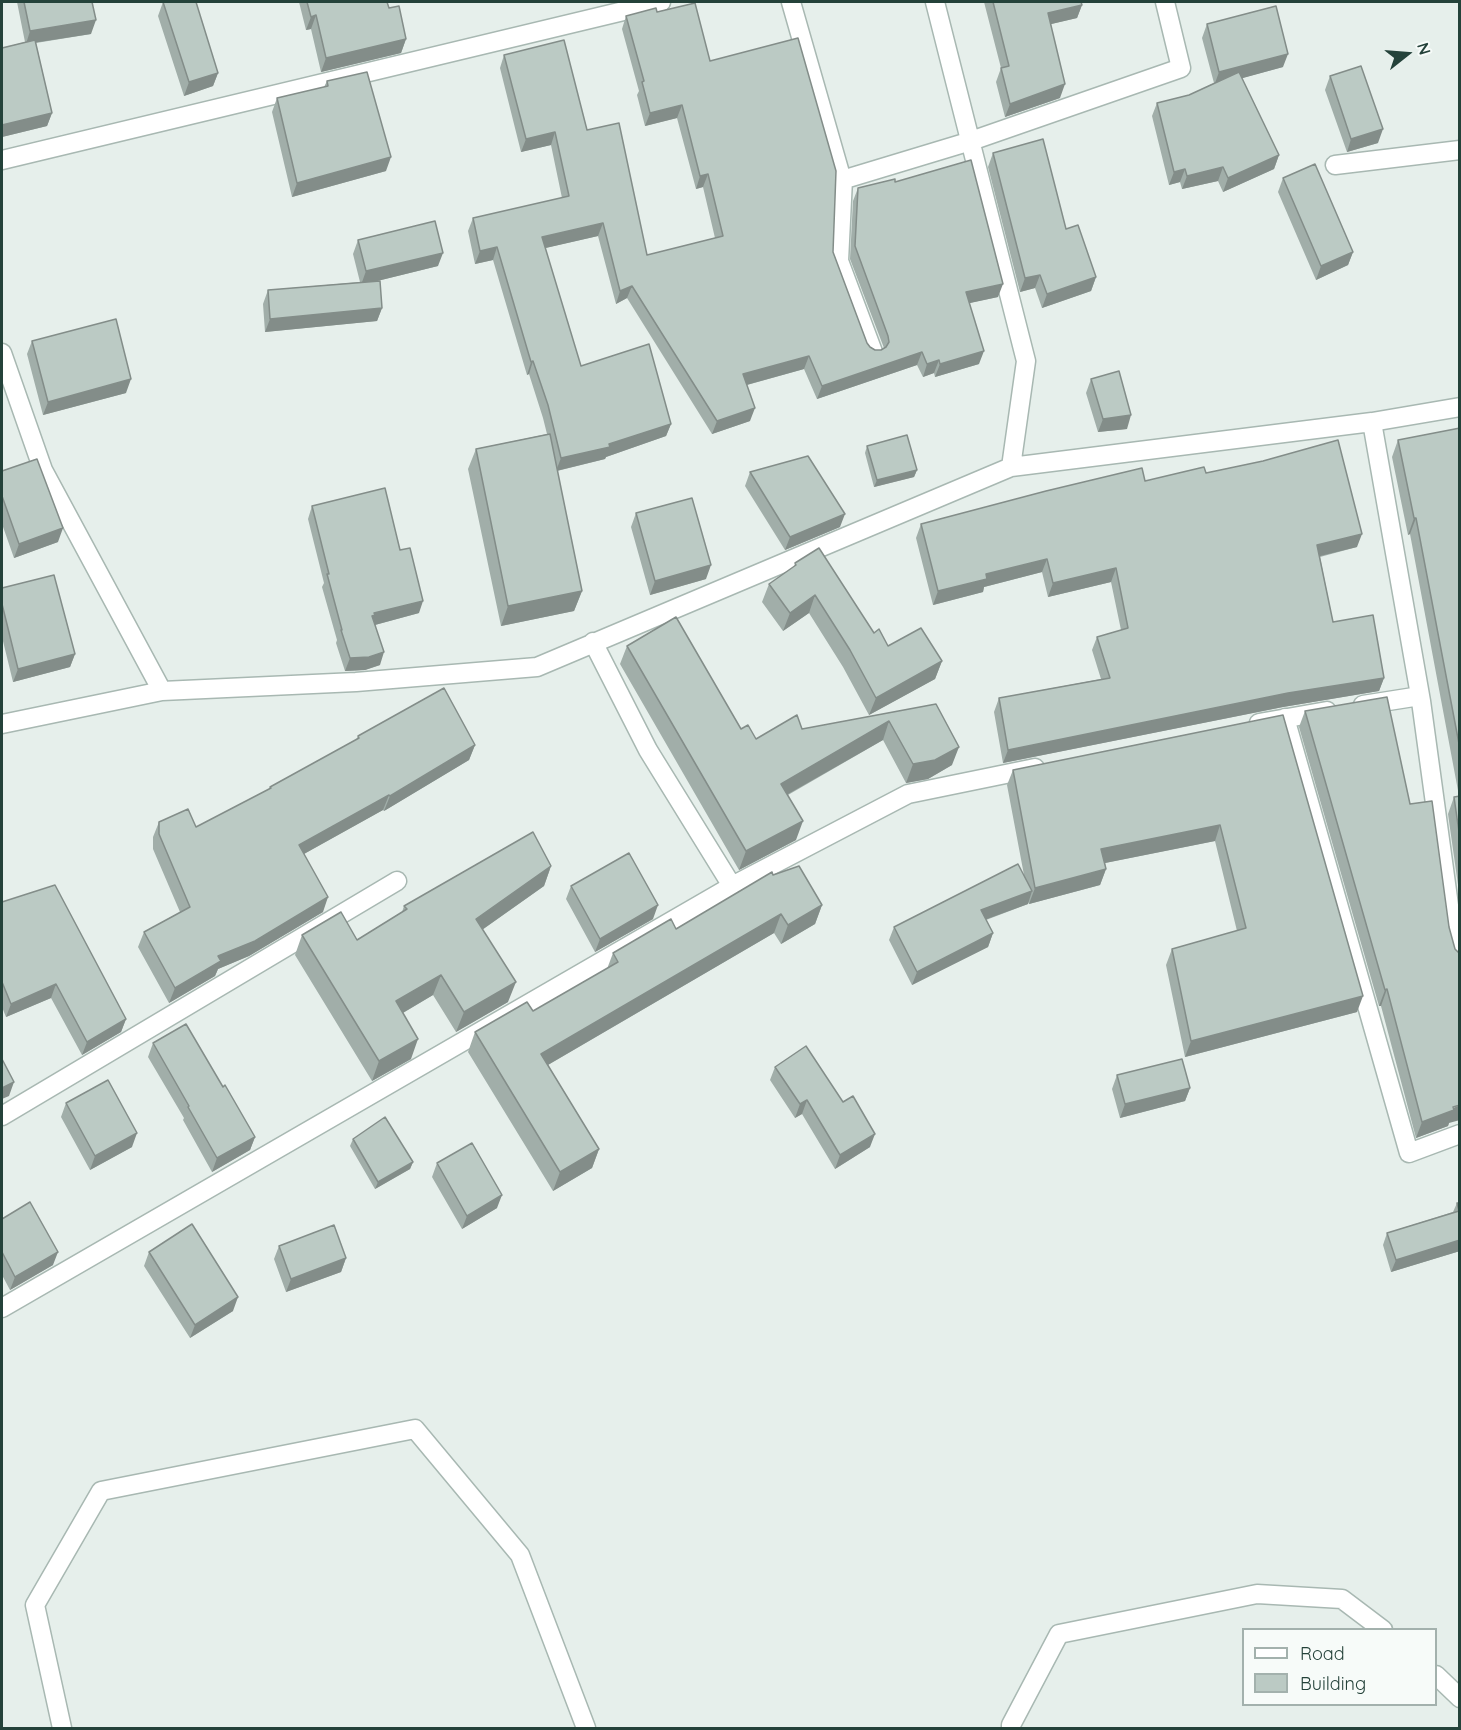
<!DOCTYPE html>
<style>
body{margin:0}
#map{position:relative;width:1461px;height:1730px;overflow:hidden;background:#e6efeb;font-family:Quicksand,sans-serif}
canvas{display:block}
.frame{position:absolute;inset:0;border:3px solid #24423a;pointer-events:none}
.legend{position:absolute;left:1242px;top:1628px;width:195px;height:78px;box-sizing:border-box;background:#f7fbf9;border:2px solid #a3b1ad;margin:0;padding:8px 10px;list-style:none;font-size:18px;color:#24423a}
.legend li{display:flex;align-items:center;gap:12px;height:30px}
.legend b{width:30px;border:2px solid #a3b1ad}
.north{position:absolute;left:1377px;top:24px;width:60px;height:60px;-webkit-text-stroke:4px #f7fbf9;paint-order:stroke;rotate:73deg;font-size:16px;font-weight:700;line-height:24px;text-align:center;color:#24423a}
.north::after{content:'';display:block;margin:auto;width:21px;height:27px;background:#24423a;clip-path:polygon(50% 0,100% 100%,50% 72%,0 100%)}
</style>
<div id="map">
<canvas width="1461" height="1730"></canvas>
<div class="frame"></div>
<ul class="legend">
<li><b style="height:8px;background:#fff"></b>Road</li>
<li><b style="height:16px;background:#bbcac4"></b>Building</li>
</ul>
<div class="north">N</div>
</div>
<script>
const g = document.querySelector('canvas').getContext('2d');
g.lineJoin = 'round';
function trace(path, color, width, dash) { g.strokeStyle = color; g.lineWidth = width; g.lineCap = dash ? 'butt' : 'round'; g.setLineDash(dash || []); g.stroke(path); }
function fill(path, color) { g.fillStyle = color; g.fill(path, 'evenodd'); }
const service = new Path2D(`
 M 62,1728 L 35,1605 L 101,1491 L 415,1429 L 520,1555 L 586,1728`);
const minor = new Path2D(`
 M 791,2 L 842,180 L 971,141 L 1181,68 L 1165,2
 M 2,160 L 661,2
 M 1335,165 L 1460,150
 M 843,179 L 839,261 L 873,352
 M 2,353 L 43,470 L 162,691
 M 1372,422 L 1421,701 L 1454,942 L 1460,962
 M 1011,467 L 1372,422 L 1460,407
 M 593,642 L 648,750 L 732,886 L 908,794 L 1035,768
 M 1363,705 L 1420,696
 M 1285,718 L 1409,1153 L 1460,1134
 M 1259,723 L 1327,711
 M 2,724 L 162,691 L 356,682 L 537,667 L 1011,467 L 1026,361 L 935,2
 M 2,1116 L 397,881
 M 2,1308 L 732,886
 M 1436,1675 L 1460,1698
 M 1011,1728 L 1011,1725 L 1059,1634 L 1257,1594 L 1342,1599 L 1383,1630`);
const wall = new Path2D(`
 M 17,2 L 92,2 L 91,34 L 36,43 L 52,113 L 47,126 L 2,137 L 2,48 L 25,42 Z
 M 163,2 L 218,73 L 213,86 L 184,96 L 158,16 Z
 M 299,2 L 387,2 L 389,8 L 406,39 L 401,53 L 321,72 L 311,29 L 306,30 Z
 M 984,2 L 1081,2 L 1082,5 L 1077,18 L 1051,24 L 1060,98 L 1005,117 L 996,82 L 1001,68 Z
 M 657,12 L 710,61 L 833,252 L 867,343 L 870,347 L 875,350 L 881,350 L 884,348 L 850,259 L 853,201 L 858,188 L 895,182 L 998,297 L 969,303 L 979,364 L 935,377 L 934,373 L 923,377 L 917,365 L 817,399 L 804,369 L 747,385 L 750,421 L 712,434 L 627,298 L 616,304 L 598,236 L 545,248 L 581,366 L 671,424 L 666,436 L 606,457 L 605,459 L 557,471 L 582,591 L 574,611 L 501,626 L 468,469 L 476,449 L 547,434 L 543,418 L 529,374 L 527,375 L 493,260 L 475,264 L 468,231 L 473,218 L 562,198 L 551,145 L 521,152 L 500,68 L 504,55 L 587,130 L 647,255 L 715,238 L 703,187 L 696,189 L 677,118 L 645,126 L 637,95 L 639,91 L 622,29 L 626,16 Z
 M 1207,24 L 1283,67 L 1242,78 L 1279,155 L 1274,169 L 1223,192 L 1218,181 L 1182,189 L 1180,182 L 1169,185 L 1152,116 L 1157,103 L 1189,95 L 1214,83 L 1202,38 Z
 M 1330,76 L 1378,143 L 1347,152 L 1325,90 Z
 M 327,81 L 386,171 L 292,197 L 272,112 L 277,98 L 324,87 Z
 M 993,153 L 1066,229 L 1096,277 L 1091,291 L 1042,308 L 1035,288 L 1020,292 L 988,167 Z
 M 1283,178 L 1353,252 L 1348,265 L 1316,280 L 1278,192 Z
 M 358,240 L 438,266 L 377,281 L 382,308 L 377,321 L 265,332 L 263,304 L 268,290 L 360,282 L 353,254 Z
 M 32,341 L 126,393 L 43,415 L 27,354 Z
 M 1091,379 L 1127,429 L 1098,432 L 1086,393 Z
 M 1460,428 L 1460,899 L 1448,814 L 1454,797 L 1459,796 L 1410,534 L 1408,535 L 1392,457 L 1398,440 Z
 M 867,446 L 917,470 L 914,477 L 874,487 L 865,453 Z
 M 2,471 L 58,542 L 14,558 L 2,524 Z
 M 750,472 L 840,527 L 785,550 L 745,486 Z
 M 1206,473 L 1357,547 L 1320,557 L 1333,622 L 1384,678 L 1379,691 L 1283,707 L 1003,763 L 994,712 L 999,698 L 1101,679 L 1092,650 L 1097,637 L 1121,630 L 1111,582 L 1048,597 L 1042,572 L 984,587 L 983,592 L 933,605 L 916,538 L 921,524 L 1145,481 Z
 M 312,506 L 400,550 L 419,613 L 375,625 L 380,665 L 365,670 L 345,671 L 336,643 L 337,640 L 322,587 L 324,583 L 308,519 Z
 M 636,513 L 706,579 L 650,595 L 631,527 Z
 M 795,563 L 888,646 L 942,661 L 935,679 L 869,715 L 843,667 L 809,613 L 783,631 L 762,602 L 769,584 L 794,567 Z
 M 2,588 L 75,654 L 70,667 L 13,682 L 2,637 Z
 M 627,646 L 741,729 L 756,739 L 802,729 L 936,704 L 952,765 L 928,779 L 906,783 L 883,740 L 788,795 L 796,840 L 739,870 L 620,664 Z
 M 1305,711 L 1410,804 L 1455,949 L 1459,954 L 1449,1123 L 1448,1126 L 1416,1138 L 1381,1006 L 1379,1006 L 1299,727 Z
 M 1283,715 L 1357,1012 L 1185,1057 L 1166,965 L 1172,949 L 1237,931 L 1215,841 L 1105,863 L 1106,869 L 1100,885 L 1029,904 L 1029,902 L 1028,904 L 986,920 L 993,933 L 988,947 L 912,985 L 889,940 L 894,927 L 1024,875 L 1007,785 L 1013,770 Z
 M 358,736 L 475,745 L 469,760 L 384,811 L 383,810 L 304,854 L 323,912 L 249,956 L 218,969 L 215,976 L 169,1003 L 138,947 L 144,932 L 180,912 L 153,849 L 153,837 L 159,822 L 196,827 L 269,789 L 270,787 L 356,740 Z
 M 551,866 L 544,886 L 482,930 L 508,1002 L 456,1032 L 433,995 L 403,1013 L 411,1059 L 372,1081 L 295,955 L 302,935 L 357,940 L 402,912 L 404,906 Z
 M 773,875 L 822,905 L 815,924 L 781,944 L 774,933 L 548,1065 L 599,1149 L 592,1168 L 553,1191 L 468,1052 L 475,1032 L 533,1011 L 607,969 L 613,953 L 676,929 Z
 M 571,886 L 653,919 L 595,952 L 566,899 Z
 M 2,902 L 126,1019 L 121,1032 L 82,1055 L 51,998 L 6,1017 L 2,1007 Z
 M 153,1043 L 223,1087 L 255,1137 L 250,1150 L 212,1172 L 183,1120 L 184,1118 L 148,1057 Z
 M 775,1067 L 870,1147 L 835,1169 L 802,1114 L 795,1118 L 770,1080 Z
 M 1117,1075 L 1190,1088 L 1185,1101 L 1120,1118 L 1112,1089 Z
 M 66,1103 L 132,1147 L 90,1170 L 61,1117 Z
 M 353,1139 L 413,1162 L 410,1169 L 375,1189 L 350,1146 Z
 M 437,1163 L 497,1208 L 462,1229 L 432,1177 Z
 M 1457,1203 L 1460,1203 L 1460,1251 L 1391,1272 L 1383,1245 L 1387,1233 L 1453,1212 Z
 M 2,1219 L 53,1265 L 10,1290 L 2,1275 Z
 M 279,1246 L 346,1258 L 341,1272 L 286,1292 L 274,1259 Z
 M 149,1252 L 233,1311 L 190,1338 L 144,1266 Z`);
const shadedWall = new Path2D(`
 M 1082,5 L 1077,18 L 1043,26 L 1048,13 Z
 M 316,15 L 311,29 L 306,30 L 311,17 Z
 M 96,20 L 91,34 L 26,44 L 30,31 Z
 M 406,39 L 401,53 L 321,72 L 326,58 Z
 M 1288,54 L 1283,67 L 1214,86 L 1219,72 Z
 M 218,73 L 213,86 L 184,96 L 189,82 Z
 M 1065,84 L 1060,98 L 1005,117 L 1010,104 Z
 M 682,105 L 677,118 L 645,126 L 650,113 Z
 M 52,113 L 47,126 L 2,137 L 2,125 Z
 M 1383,129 L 1378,143 L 1347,152 L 1351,139 Z
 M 555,132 L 551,145 L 521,152 L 526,139 Z
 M 1279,155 L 1274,169 L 1223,192 L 1228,178 Z
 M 391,157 L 386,171 L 292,197 L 297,183 Z
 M 1223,167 L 1218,181 L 1182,189 L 1187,176 Z
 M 1185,169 L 1180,182 L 1169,185 L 1174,172 Z
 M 708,174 L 703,187 L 696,189 L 700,176 Z
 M 603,223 L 598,236 L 537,250 L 542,237 Z
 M 497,247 L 493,260 L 475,264 L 480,251 Z
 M 1353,252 L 1348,265 L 1316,280 L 1321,266 Z
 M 443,253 L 438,266 L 361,285 L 366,271 Z
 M 1040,275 L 1035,288 L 1020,292 L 1025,278 Z
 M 1096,277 L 1091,291 L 1042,308 L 1047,294 Z
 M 1003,284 L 998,297 L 961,305 L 966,292 Z
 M 632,286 L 627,298 L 616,304 L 620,291 Z
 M 382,308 L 377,321 L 265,332 L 270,319 Z
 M 984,351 L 979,364 L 935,377 L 940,364 Z
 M 922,352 L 917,365 L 817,399 L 822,386 Z
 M 809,356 L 804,369 L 739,387 L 743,374 Z
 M 939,360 L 934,373 L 923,377 L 927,364 Z
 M 533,361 L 529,374 L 527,375 L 531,362 Z
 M 131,379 L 126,393 L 43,415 L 48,402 Z
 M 755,408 L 750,421 L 712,434 L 717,421 Z
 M 1131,415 L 1127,429 L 1098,432 L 1103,419 Z
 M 671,424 L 666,436 L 606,457 L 605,459 L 556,471 L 561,458 L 609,444 Z
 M 917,470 L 914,477 L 874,487 L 877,480 Z
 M 845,514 L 840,527 L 785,550 L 790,537 Z
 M 1414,518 L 1416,518 L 1410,534 L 1408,535 Z
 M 63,528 L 58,542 L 14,558 L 19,544 Z
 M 1362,534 L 1357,547 L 1312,558 L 1317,545 Z
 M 1047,559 L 1042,572 L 984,587 L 983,592 L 933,605 L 938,591 L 986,574 Z
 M 711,565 L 706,579 L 650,595 L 655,581 Z
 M 1116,568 L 1111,582 L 1048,597 L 1053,583 Z
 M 582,591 L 574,611 L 501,626 L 508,606 Z
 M 815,595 L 809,613 L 783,631 L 790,613 Z
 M 423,601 L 419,613 L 371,626 L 372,616 L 374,613 Z
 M 384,652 L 380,665 L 365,670 L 345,671 L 350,658 Z
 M 75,654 L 70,667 L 13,682 L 18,669 Z
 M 942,661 L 935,679 L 869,715 L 876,698 Z
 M 1384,678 L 1379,691 L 1283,707 L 1003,763 L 1008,750 L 1288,693 Z
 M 889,721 L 883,740 L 774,802 L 781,784 Z
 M 475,745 L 469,760 L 384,811 L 390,796 Z
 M 959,747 L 952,765 L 928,779 L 906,783 L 913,764 Z
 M 389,795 L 383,810 L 293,860 L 299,845 Z
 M 803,821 L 796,840 L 739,870 L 746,851 Z
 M 1220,825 L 1215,841 L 1095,865 L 1101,849 Z
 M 551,866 L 544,886 L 469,939 L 476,919 Z
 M 1106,869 L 1100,885 L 1029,904 L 1035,888 Z
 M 1032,891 L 1028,904 L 976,923 L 981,910 Z
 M 328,897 L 323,912 L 249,956 L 218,969 L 215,976 L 169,1003 L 175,988 L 218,956 Z
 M 658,905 L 653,919 L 595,952 L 600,939 Z
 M 822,905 L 815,924 L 781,944 L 788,925 Z
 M 781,914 L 774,933 L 534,1073 L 541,1054 Z
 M 993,933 L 988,947 L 912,985 L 917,972 Z
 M 441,975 L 433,995 L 389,1021 L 396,1001 Z
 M 516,982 L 508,1002 L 456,1032 L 464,1012 Z
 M 56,984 L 51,998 L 6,1017 L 11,1004 Z
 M 1387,989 L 1381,1006 L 1379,1006 L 1385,990 Z
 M 1363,996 L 1357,1012 L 1185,1057 L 1191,1041 Z
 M 126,1019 L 121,1032 L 82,1055 L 87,1042 Z
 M 418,1039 L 411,1059 L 372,1081 L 379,1061 Z
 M 14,1082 L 9,1096 L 2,1099 L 2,1088 Z
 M 1190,1088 L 1185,1101 L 1120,1118 L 1125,1104 Z
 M 807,1100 L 802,1114 L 795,1118 L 800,1104 Z
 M 1460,1105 L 1460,1120 L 1449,1123 L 1448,1126 L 1416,1138 L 1422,1122 Z
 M 137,1133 L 132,1147 L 90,1170 L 95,1156 Z
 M 875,1134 L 870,1147 L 835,1169 L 840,1155 Z
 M 255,1137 L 250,1150 L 212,1172 L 217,1158 Z
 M 599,1149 L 592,1168 L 553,1191 L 560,1172 Z
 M 413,1162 L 410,1169 L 375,1189 L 378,1182 Z
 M 502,1195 L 497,1208 L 462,1229 L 467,1216 Z
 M 1460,1240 L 1460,1251 L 1391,1272 L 1396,1260 Z
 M 58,1252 L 53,1265 L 10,1290 L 15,1277 Z
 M 346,1258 L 341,1272 L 286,1292 L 291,1279 Z
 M 238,1297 L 233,1311 L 190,1338 L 195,1325 Z`);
const building = new Path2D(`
 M 24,2 L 92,2 L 96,20 L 30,31 Z
 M 163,2 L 196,2 L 218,73 L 189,82 Z
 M 307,2 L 387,2 L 389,8 L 399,6 L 406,39 L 326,58 L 316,15 L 311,17 Z
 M 993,2 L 1081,2 L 1082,5 L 1048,13 L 1065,84 L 1010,104 L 1001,68 L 1009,66 Z
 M 695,3 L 710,61 L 798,38 L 836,171 L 833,252 L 867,343 L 870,347 L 875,350 L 881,350 L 886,347 L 889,342 L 888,336 L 855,246 L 858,188 L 895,179 L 895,182 L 971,160 L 1003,284 L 966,292 L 984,351 L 940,364 L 939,360 L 927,364 L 922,352 L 822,386 L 809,356 L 743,374 L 755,408 L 717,421 L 632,286 L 620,291 L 603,223 L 542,237 L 581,366 L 649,344 L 671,424 L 609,444 L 610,447 L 561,458 L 548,405 L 533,361 L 531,362 L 497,247 L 480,251 L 473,218 L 569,196 L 555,132 L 526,139 L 504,55 L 564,40 L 587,130 L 619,123 L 647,255 L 723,236 L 708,174 L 700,176 L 682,105 L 650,113 L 642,82 L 644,81 L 626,16 L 656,8 L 657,12 Z
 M 1276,6 L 1288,54 L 1219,72 L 1207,24 Z
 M 35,40 L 52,113 L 2,125 L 2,48 Z
 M 1361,66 L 1383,129 L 1351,139 L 1330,76 Z
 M 367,72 L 391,157 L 297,183 L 277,98 L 328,86 L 327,81 Z
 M 1239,72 L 1279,155 L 1228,178 L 1223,167 L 1187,176 L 1185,169 L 1174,172 L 1157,103 L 1189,95 Z
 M 1043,139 L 1066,229 L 1078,225 L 1096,277 L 1047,294 L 1040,275 L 1025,278 L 993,153 Z
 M 1315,164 L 1353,252 L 1321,266 L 1283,178 Z
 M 435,221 L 443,253 L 366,271 L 358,240 Z
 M 380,281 L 382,308 L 270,319 L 268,290 Z
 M 116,319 L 131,379 L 48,402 L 32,341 Z
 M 1119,371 L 1131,415 L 1103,419 L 1091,379 Z
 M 1460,428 L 1460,749 L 1416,518 L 1414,518 L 1398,440 Z
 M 550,434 L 582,591 L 508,606 L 476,449 Z
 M 907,435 L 917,470 L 877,480 L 867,446 Z
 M 1338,440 L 1362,534 L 1317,545 L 1333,622 L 1373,615 L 1384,678 L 1288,693 L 1008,750 L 999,698 L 1110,678 L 1097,637 L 1128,628 L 1116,568 L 1053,583 L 1047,559 L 986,574 L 987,579 L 938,591 L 921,524 L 1046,491 L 1142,468 L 1145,481 L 1204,467 L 1206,473 L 1263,461 Z
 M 808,456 L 845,514 L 790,537 L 750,472 Z
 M 37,459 L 63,528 L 19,544 L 2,496 L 2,471 Z
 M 385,488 L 400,550 L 410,548 L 423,601 L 374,613 L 375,615 L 372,616 L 384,652 L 369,657 L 350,658 L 341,630 L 342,630 L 327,574 L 329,574 L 312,506 Z
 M 692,498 L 711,565 L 655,581 L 636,513 Z
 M 819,548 L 874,633 L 879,629 L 888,646 L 921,628 L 942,661 L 876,698 L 850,650 L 815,595 L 790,613 L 769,584 L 796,565 L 795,563 Z
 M 54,575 L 75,654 L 18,669 L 2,604 L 2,588 Z
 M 676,617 L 741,729 L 748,725 L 756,739 L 797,715 L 802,729 L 936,704 L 959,747 L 935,760 L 913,764 L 889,721 L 781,784 L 803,821 L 746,851 L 627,646 Z
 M 444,688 L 475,745 L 390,796 L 389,795 L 299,845 L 328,897 L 255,941 L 218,956 L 221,961 L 175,988 L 144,932 L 190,907 L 159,834 L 159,822 L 188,809 L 196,827 L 271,788 L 270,787 L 359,738 L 358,736 Z
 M 1387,697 L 1410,804 L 1432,801 L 1449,927 L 1455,949 L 1460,954 L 1460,1105 L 1453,1107 L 1454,1110 L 1422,1122 L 1387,989 L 1385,990 L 1305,711 Z
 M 1283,715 L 1363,996 L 1191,1041 L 1172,949 L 1246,928 L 1220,825 L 1101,849 L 1106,869 L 1035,888 L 1013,770 Z
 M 1460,796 L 1460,839 L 1454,797 Z
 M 533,832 L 551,866 L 476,919 L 516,982 L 464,1012 L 441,975 L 396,1001 L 418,1039 L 379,1061 L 302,935 L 341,912 L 357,940 L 407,909 L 404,906 Z
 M 629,853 L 658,905 L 600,939 L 571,886 Z
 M 1018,864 L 1032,891 L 981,910 L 993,933 L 917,972 L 894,927 Z
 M 799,866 L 822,905 L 788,925 L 781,914 L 541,1054 L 599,1149 L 560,1172 L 475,1032 L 527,1002 L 533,1011 L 618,962 L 613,953 L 671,919 L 676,929 L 772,872 L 773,875 Z
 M 55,885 L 126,1019 L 87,1042 L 56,984 L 11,1004 L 2,982 L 2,902 Z
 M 186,1024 L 223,1087 L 225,1085 L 255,1137 L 217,1158 L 188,1107 L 189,1106 L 153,1043 Z
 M 806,1046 L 843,1102 L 853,1096 L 875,1134 L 840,1155 L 807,1100 L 800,1104 L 775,1067 Z
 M 2,1059 L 14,1082 L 2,1088 Z
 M 1182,1059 L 1190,1088 L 1125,1104 L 1117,1075 Z
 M 108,1080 L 137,1133 L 95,1156 L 66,1103 Z
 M 385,1117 L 413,1162 L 378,1182 L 353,1139 Z
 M 472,1143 L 502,1195 L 467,1216 L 437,1163 Z
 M 30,1202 L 58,1252 L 15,1277 L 2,1252 L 2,1219 Z
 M 1457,1203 L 1460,1203 L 1460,1240 L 1396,1260 L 1387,1233 L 1459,1211 Z
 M 192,1224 L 238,1297 L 195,1325 L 149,1252 Z
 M 334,1225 L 346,1258 L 291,1279 L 279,1246 Z`);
trace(service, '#a8b8b2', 21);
trace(minor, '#a8b8b2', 21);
trace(service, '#fff', 18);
trace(minor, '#fff', 18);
fill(wall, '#a1aea9');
fill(shadedWall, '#838d89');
fill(building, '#bbcac4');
trace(building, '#838d89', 1.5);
</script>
